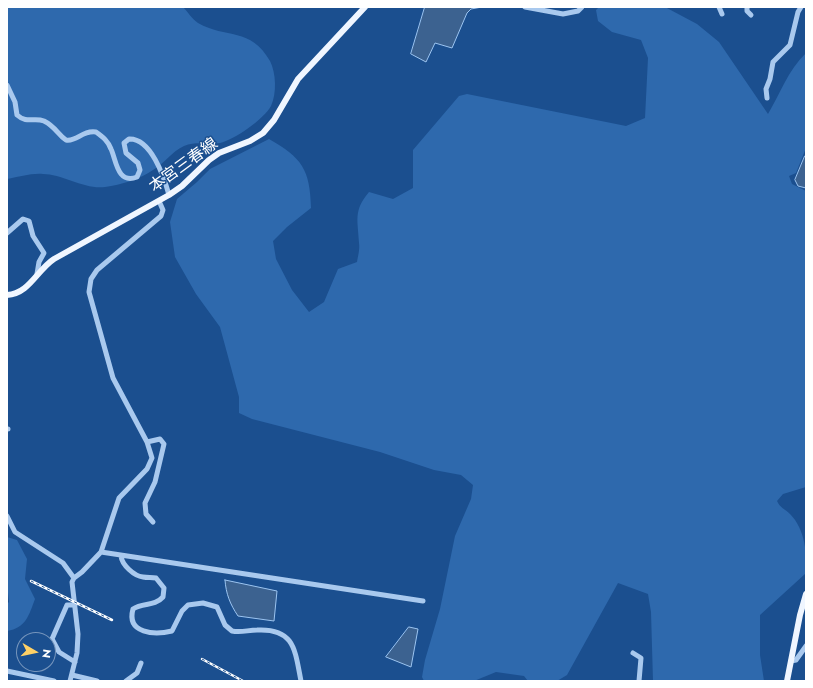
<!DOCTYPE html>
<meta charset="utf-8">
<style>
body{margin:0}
#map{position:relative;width:813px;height:688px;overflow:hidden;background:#1b4f8f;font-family:Jost,sans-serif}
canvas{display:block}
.frame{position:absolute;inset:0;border:8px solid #fff;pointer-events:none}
.north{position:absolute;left:16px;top:632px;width:40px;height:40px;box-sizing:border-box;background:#1b4f8f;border:1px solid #7695bc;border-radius:50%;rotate:99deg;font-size:11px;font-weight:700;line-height:16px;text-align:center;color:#fff}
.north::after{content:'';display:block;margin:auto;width:14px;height:18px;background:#ffd166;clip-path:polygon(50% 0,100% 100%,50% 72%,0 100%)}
</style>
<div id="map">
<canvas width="813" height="688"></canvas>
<div class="frame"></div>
<div class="north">N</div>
</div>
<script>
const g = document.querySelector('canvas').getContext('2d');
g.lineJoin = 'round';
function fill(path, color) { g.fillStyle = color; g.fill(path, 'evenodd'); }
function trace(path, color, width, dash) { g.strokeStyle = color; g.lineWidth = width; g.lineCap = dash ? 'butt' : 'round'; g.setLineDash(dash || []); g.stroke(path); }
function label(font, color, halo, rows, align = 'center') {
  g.font = font + ' Jost,"Noto Sans JP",sans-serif'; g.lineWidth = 3; g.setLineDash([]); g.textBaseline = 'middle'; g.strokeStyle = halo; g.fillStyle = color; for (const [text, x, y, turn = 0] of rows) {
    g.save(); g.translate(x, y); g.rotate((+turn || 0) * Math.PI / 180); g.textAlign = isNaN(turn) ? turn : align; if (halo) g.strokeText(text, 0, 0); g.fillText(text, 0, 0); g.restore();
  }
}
const green = new Path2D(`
 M 7,7 L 183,7 C 188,12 192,19 198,23 C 226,39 251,27 270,61 C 276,73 277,93 271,106 C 264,119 234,140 220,143 C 207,145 197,141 184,146 C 171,152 165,163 153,170 C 140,179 121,185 105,187 C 86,190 62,174 43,174 C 31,173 19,177 7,179 Z
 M 599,7 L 665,7 L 697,24 L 719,42 L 768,114 C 780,94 788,70 806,53 L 806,148 L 796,173 L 789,176 L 792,184 L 806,191 L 806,487 L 783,494 L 777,501 C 780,508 785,509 790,514 C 805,529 808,555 805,574 L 760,615 L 760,655 L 764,681 L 653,681 L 651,612 L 648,594 L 618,583 L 567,675 L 557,681 L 528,681 L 524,676 L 496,672 L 474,681 L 424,681 L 422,677 L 425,660 L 440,609 L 455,536 L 471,499 L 473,485 L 461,475 L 434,470 L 380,452 L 252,419 L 239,413 L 239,397 L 220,327 L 196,294 L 175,257 L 170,222 L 177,199 L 197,182 L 210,169 L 269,139 C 302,158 310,169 311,208 L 287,227 L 273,241 L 276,259 L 292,290 L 309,312 L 324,302 L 338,269 L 357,262 C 358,256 360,249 359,243 C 358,220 353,211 369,192 L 393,199 L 413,188 L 413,150 L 459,96 L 467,94 L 626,126 L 645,118 L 648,58 L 641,40 L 612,32 L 598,21 L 596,10 Z
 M 7,537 L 17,540 L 27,559 L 25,579 L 35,599 C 29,615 26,628 7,631 L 7,604 L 9,602 L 7,583 Z`);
const water = new Path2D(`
 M 425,7 L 482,7 L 471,9 L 467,13 L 452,48 L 435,43 L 426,62 L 411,54 Z
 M 805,156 L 806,156 L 806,188 L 798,186 L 795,180 Z
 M 225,580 L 277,591 L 274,621 L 238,616 C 230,604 226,594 225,580 Z
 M 409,627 L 418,629 L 411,667 L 386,657 Z`);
const minor = new Path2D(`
 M 525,7 L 563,14 L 578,11 L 582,7
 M 719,7 L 722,14
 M 747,7 L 747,11 L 751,15
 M 7,85 L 15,102 L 17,115 C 27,124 34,117 44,121 C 56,127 57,134 66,140 C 77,142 82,130 96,132 C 103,137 108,141 111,149 C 116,159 117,185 137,177 L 140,170 L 138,163 L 126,153 L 124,143 L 129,139 C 151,138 164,177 169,195
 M 767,98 L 766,89 L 770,79 L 773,62 L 790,45 L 798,12 L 801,7
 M 7,233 L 23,219 L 29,221 L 33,236 L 44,253 L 39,262 L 37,274
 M 7,429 L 8,429
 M 147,442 L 160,439 L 164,444 L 155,482 L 145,503 L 146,514 L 153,522
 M 7,516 L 15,532 L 63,563 L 74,578
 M 101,552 L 423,601
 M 121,556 C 122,565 134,576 143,577 C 148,578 152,577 156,578 L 164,588 L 163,597 C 154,607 143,602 133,609 C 126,634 155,635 172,631 L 182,611 L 188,605 L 203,603 L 217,607 L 225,625 L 232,631 C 241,633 248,630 257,630 C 295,628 295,651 301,681
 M 75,605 L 67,605 L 52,639 L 59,652 L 75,662
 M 633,653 L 641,658 L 639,681
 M 791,661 L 796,660 L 806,646
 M 7,671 L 54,681
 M 72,675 L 97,681
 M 70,681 L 77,653 L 78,634 L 72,582 L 74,578 L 82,572 L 101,552 L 119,498 L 147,469 L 152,458 L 147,442 L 113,378 L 89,292 L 91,279 L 97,270 L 161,216 L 163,210 L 159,201
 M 126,681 L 137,673 L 141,663`);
const major = new Path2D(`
 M 7,295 C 29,294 37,270 54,259 L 169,195 L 182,186 L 209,160 L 219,153 L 250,141 L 263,133 L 274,120 L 298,79 L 365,7
 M 787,681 L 800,615 L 806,594`);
const rail = new Path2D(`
 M 31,581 L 112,620
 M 202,659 L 243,681`);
const streetNames = [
 ["本宮三春線",184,166,-36]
];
fill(green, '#2e69ad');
fill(water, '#3c6290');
trace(water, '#9cc4f0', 1);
trace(minor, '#a9c9ee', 5);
trace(major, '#f0f6ff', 6);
trace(rail, '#fff', 2.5);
trace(rail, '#1b4f8f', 1, [3]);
label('16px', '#fff', '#1b4f8f', streetNames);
</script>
